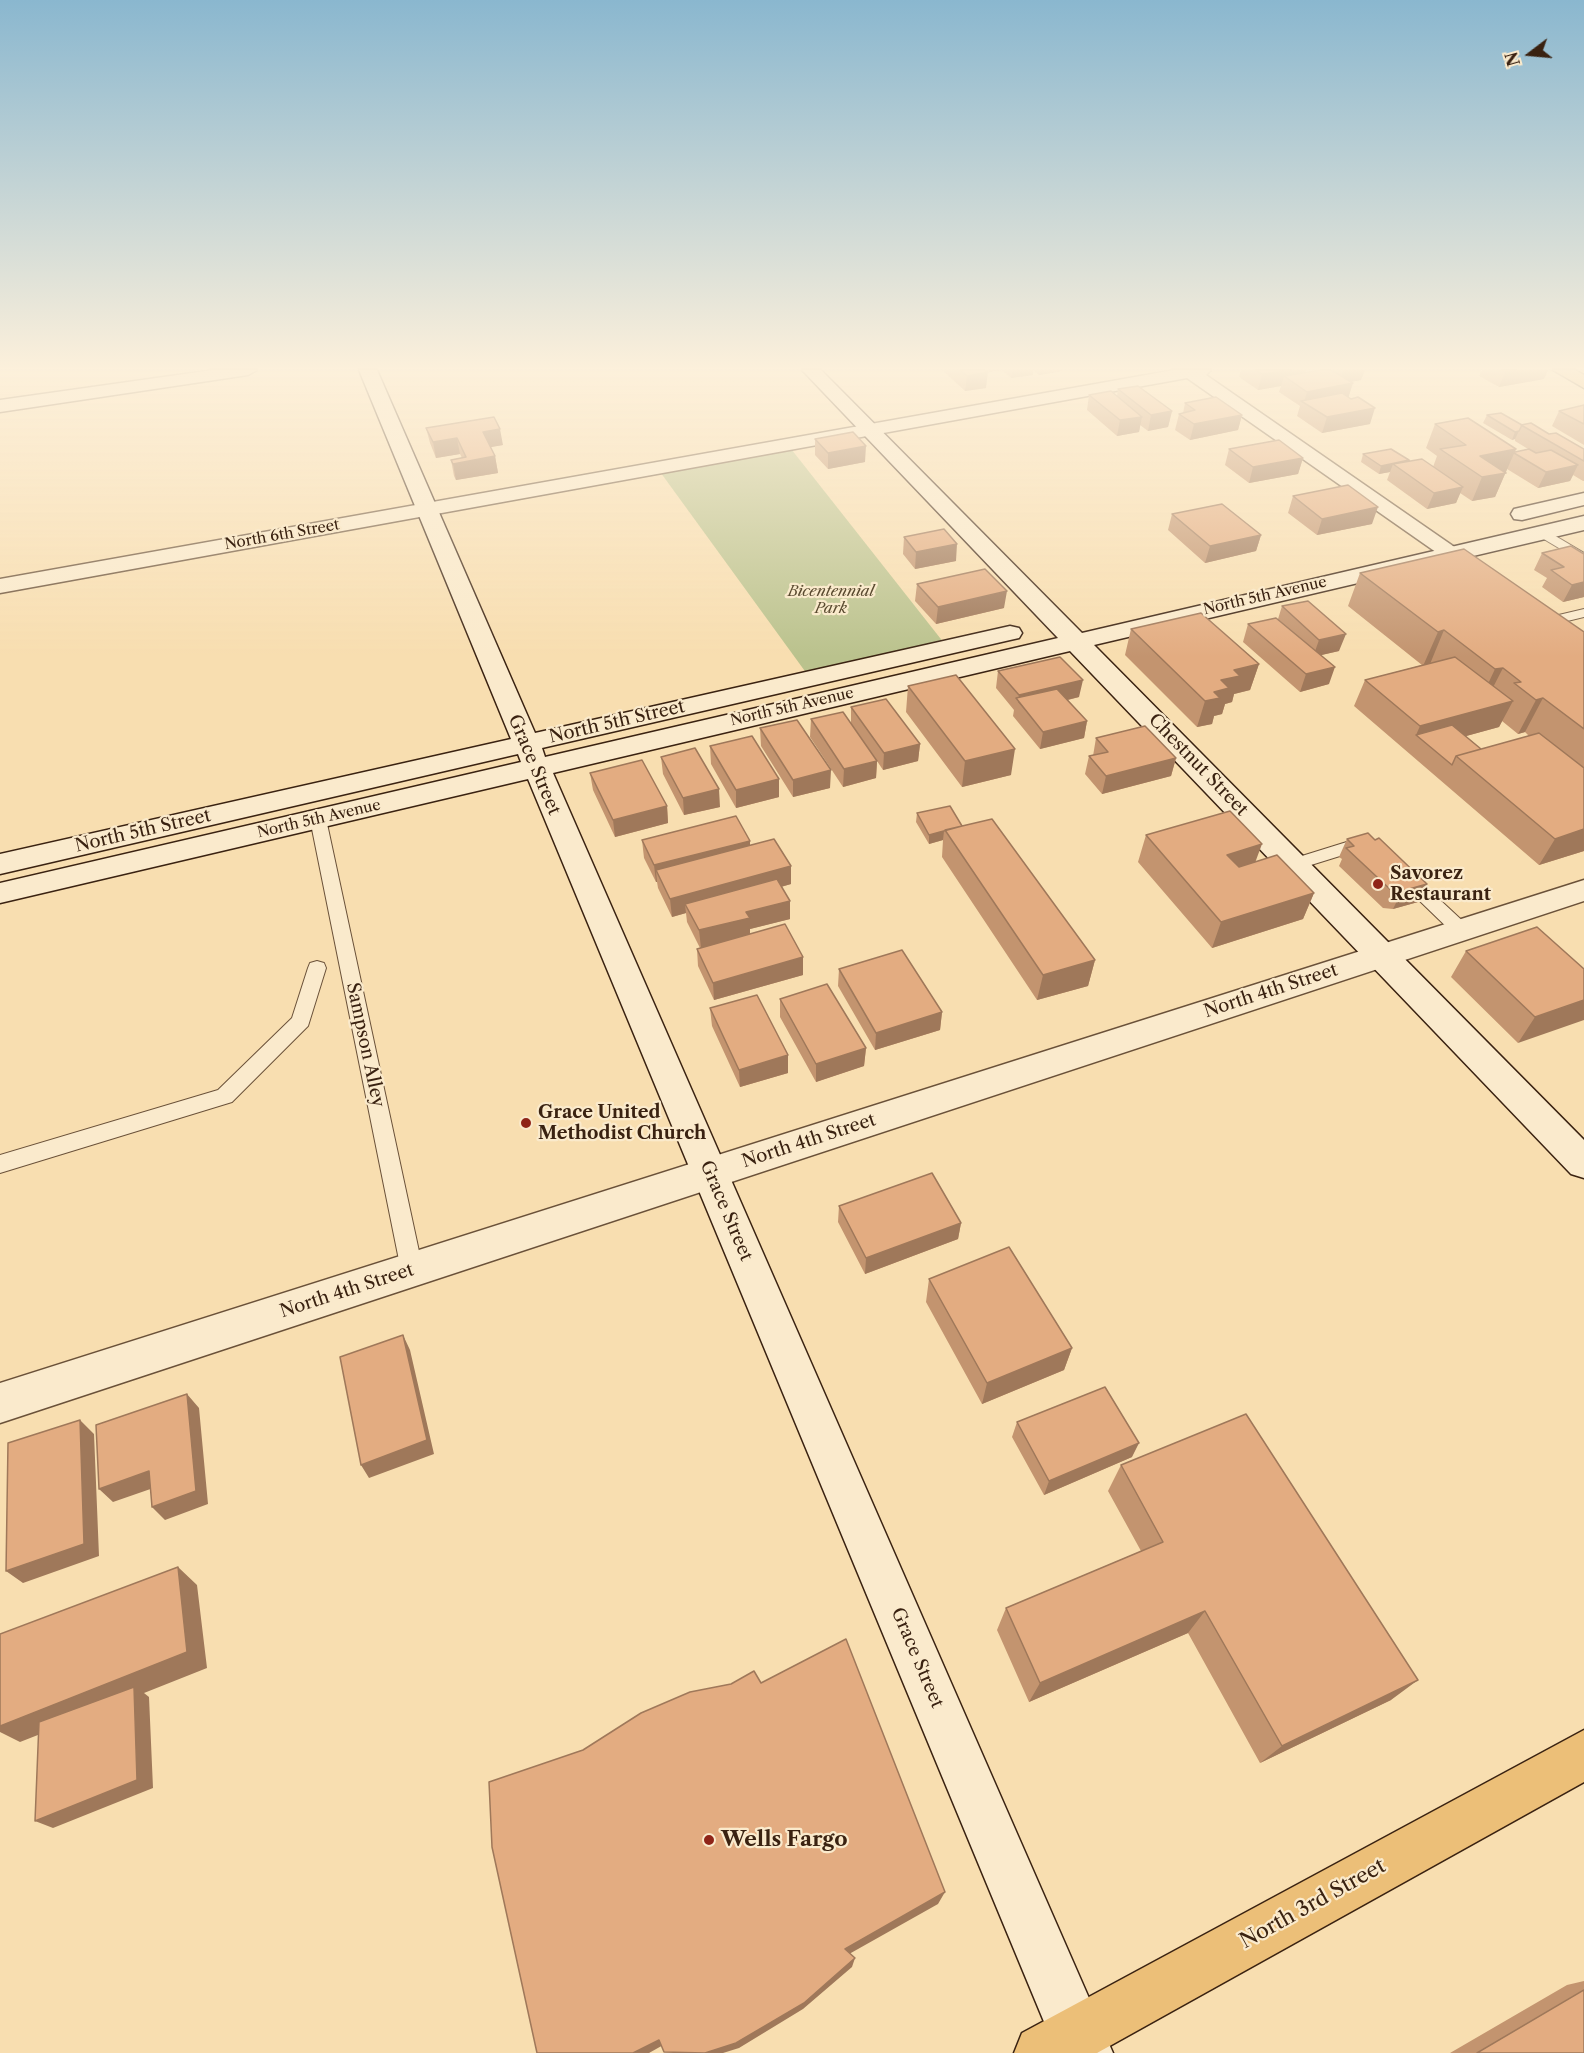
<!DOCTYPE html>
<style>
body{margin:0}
#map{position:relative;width:1584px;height:2053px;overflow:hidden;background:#f8deb0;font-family:"Libre Caslon Text",serif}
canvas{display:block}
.north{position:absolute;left:1500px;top:24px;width:60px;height:60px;-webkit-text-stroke:4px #faeacc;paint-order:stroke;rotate:254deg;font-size:16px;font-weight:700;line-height:24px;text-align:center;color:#3a2211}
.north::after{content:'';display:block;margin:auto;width:21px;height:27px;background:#3a2211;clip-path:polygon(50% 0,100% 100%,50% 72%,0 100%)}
</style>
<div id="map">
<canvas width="1584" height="2053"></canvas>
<div class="north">N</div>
</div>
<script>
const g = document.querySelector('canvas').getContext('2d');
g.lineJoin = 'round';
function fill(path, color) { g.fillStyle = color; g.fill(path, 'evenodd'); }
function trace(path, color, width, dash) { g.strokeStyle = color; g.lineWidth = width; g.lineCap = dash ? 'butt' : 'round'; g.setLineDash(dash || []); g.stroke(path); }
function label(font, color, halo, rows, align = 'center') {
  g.font = font + ' "Libre Caslon Text",serif'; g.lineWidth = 4.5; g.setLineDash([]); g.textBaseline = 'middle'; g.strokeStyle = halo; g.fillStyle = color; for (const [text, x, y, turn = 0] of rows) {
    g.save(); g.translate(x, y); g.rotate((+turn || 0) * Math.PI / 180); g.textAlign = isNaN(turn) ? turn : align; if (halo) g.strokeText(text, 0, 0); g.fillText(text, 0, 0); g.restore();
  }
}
const green = new Path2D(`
 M 788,445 L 944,643 L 807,674 L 658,469 Z`);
const lane = new Path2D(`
 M 1542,528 L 1584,553 L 1584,563 L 1537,535 L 1536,532 Z
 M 1584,609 L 1584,617 L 1551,625 L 1544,621 L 1546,618 Z
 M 318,814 L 326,819 L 423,1270 L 420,1277 L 412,1280 L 404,1277 L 401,1270 L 310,819 Z
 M 1366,836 L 1375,842 L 1372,846 L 1295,870 L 1286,864 L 1289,860 Z
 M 1403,869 L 1409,871 L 1468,926 L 1471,931 L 1468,936 L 1456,936 L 1397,879 L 1394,875 Z
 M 317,961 L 324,963 L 326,968 L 308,1026 L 232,1102 L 0,1173 L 0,1155 L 218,1090 L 292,1018 L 308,968 L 310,963 Z`);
const street = new Path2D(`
 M 213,370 L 257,370 L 248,375 L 0,412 L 0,400 Z
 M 1174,370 L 1211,370 L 1206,375 L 1492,573 L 1489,578 L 1473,578 L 1187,378 L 0,593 L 0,579 Z
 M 1584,880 L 1584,901 L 0,1423 L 0,1383 Z`);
const secondary = new Path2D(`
 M 359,370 L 377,370 L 535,733 L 1010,626 L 1019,628 L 1022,633 L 1019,638 L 1010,640 L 542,748 L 545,757 L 1058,638 L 802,370 L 821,370 L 1082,633 L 1584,516 L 1584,530 L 1094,645 L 1584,1140 L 1584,1178 L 1571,1174 L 1070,651 L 553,773 L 1113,2053 L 1057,2053 L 528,779 L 0,903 L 0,883 L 521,762 L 518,754 L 0,874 L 0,854 L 511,739 Z
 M 1584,493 L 1584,505 L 1522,520 L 1514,519 L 1511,514 L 1514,509 Z`);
const primary = new Path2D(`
 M 1553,370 L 1575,370 L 1584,375 L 1584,388 Z
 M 1584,1730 L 1584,1782 L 1097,2053 L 1014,2053 L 1022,2033 Z`);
const wall = new Path2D(`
 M 942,370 L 984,370 L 986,388 L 965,391 Z
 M 986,370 L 1063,370 L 1062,371 L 1039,375 L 1033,370 L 1033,375 L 1011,378 L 1002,370 L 989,372 Z
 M 1241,370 L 1306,370 L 1305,373 L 1318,370 L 1317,370 L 1365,370 L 1361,380 L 1350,382 L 1348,397 L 1370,424 L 1322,433 L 1297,416 L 1300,406 L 1279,392 L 1281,386 L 1258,390 L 1239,377 Z
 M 1482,370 L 1548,370 L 1544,379 L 1499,387 L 1479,376 Z
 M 1118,389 L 1172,411 L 1168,427 L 1148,431 L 1140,425 L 1139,432 L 1117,436 L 1087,410 L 1089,395 L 1117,396 Z
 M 1185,403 L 1242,415 L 1238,430 L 1190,440 L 1175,430 L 1179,414 L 1183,413 Z
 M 1584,405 L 1584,445 L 1552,426 L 1559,411 Z
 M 1487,415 L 1522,425 L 1549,434 L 1584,449 L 1584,481 L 1583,481 L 1573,475 L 1570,481 L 1538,488 L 1507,469 L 1495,497 L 1472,501 L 1460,493 L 1456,503 L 1427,509 L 1387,480 L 1390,472 L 1379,474 L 1361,462 L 1363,454 L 1409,460 L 1409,461 L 1433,467 L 1437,456 L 1426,448 L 1435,424 L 1516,449 L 1515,452 L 1528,449 L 1515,441 L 1515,439 L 1512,440 L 1483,423 Z
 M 426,428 L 503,445 L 490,447 L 495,456 L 498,473 L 456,480 L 454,476 L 451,460 L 462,458 L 460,454 L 436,458 L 430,443 Z
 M 815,439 L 865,462 L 828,469 L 815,455 Z
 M 1229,449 L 1303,458 L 1298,474 L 1249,483 L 1225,465 Z
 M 1293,496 L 1372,524 L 1317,535 L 1288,513 Z
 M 1172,514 L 1261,535 L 1256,551 L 1205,563 L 1168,530 Z
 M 904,537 L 956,561 L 915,569 L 903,554 Z
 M 1542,553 L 1584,554 L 1584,597 L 1563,602 L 1542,587 L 1547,578 L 1534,570 Z
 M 1360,573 L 1584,632 L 1584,851 L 1539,865 L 1354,706 L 1365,680 L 1422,665 L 1348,606 ZM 1502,721 L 1518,734 L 1525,732 L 1529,736 L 1481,749 L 1466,736 L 1499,727 Z
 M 917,584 L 1004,608 L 936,624 L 915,601 Z
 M 1282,606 L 1339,651 L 1321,655 L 1329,684 L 1300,692 L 1243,642 L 1248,624 L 1278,619 Z
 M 1131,629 L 1259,664 L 1250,690 L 1234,694 L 1232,702 L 1225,704 L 1222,714 L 1214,716 L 1212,724 L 1197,727 L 1125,655 Z
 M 998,671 L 1079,697 L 1068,700 L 1087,721 L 1084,738 L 1040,749 L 1013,716 L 1014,710 L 996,688 Z
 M 908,686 L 1011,775 L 962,787 L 906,712 Z
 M 851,707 L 920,744 L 918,761 L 883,770 L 877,761 L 876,778 L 843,787 L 810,737 L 811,719 L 851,723 Z
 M 760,728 L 830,788 L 793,797 L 761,746 Z
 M 1096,738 L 1176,758 L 1171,776 L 1102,794 L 1085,774 L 1089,756 L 1093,756 Z
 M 710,746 L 779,779 L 779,797 L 736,808 L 711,764 Z
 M 661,757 L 720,807 L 684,815 L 663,774 Z
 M 590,773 L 667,806 L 668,823 L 615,837 L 593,790 Z
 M 917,813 L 962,826 L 1095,960 L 1088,986 L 1037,1000 L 942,857 L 943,840 L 929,844 L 916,822 Z
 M 1146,835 L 1314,893 L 1303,919 L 1212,948 L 1138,862 Z
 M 1347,839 L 1375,840 L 1427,884 L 1418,902 L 1393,909 L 1383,908 L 1339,866 L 1342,859 L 1339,857 Z
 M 642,840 L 750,841 L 750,845 L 791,866 L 791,884 L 781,887 L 790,919 L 750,929 L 750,934 L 803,975 L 714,1000 L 698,966 L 697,949 L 700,948 L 687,922 L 686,913 L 672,917 L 658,888 L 657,882 L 656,882 L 644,858 Z
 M 1466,951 L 1584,969 L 1518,1043 L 1451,977 Z
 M 839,969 L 942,1012 L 940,1030 L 875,1050 L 838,986 Z
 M 780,999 L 866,1048 L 864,1066 L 816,1082 L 780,1017 Z
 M 710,1008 L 788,1073 L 740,1087 L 712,1026 Z
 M 839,1206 L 961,1223 L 958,1239 L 865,1274 L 838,1222 Z
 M 929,1279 L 1072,1348 L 1064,1370 L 982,1404 L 926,1302 Z
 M 1017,1422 L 1132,1457 L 1044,1495 L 1012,1437 Z
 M 1121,1465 L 1391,1700 L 1260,1763 L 1188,1633 L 1029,1702 L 997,1630 L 1006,1608 L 1141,1551 L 1108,1491 Z
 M 1584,1981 L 1584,2053 L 1450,2053 L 1567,1985 Z`);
const shadedWall = new Path2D(`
 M 989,370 L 1002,370 L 989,372 Z
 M 1012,370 L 1033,370 L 1033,375 L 1011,378 Z
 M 1040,370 L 1063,370 L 1062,371 L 1039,375 Z
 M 1292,370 L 1306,370 L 1302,382 L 1284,376 L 1281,386 L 1258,390 L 1262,374 Z
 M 1343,370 L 1365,370 L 1361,380 L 1339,384 Z
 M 1517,370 L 1548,370 L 1544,379 L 1499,387 L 1505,372 Z
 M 988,372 L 986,388 L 965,391 L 967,376 Z
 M 1353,383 L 1348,399 L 1304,402 L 1307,392 Z
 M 1375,408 L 1370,424 L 1322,433 L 1327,417 Z
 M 1172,411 L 1168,427 L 1148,431 L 1151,415 Z
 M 1242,415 L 1238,430 L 1190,440 L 1194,424 Z
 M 1142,417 L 1139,432 L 1117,436 L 1120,420 Z
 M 500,429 L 503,445 L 486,448 L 483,432 Z
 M 1519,431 L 1515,439 L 1512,440 L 1515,432 Z
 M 457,438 L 460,454 L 436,458 L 433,442 Z
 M 866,446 L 865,462 L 828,469 L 828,453 Z
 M 1516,449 L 1495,497 L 1472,501 L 1482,477 L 1480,456 Z
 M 495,456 L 498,473 L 456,480 L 453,464 Z
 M 1303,458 L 1298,474 L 1249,483 L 1253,467 Z
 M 1409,460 L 1406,468 L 1393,464 L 1390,472 L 1379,474 L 1381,466 Z
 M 1578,465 L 1570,481 L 1538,488 L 1546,472 Z
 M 1463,487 L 1456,503 L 1427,509 L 1434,493 Z
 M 1378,507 L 1372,524 L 1317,535 L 1322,519 Z
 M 1261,535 L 1256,551 L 1205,563 L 1210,546 Z
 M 957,544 L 956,561 L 915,569 L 916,552 Z
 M 1584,582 L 1584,597 L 1563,602 L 1572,585 Z
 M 1007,591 L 1004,608 L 936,624 L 938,607 Z
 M 1444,630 L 1430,664 L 1423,666 L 1438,632 Z
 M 1346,634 L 1339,651 L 1313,657 L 1319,640 Z
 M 1259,664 L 1250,690 L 1234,694 L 1232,702 L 1225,704 L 1222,714 L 1214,716 L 1212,724 L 1197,727 L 1205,701 L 1214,692 L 1221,680 L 1234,670 Z
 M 1335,667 L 1329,684 L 1300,692 L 1306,674 Z
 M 1503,668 L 1486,701 L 1479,703 L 1495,669 Z
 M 1083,680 L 1079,697 L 1025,710 L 1018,702 L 1019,695 Z
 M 1543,698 L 1525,732 L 1518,734 L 1536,700 Z
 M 1513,701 L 1499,727 L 1430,746 L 1416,735 L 1420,726 Z
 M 1087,721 L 1084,738 L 1040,749 L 1043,732 Z
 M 920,744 L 918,761 L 883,770 L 884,753 Z
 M 1015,749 L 1011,775 L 962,787 L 965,761 Z
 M 1176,758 L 1171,776 L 1102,794 L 1106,776 Z
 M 877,761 L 876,778 L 843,787 L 844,769 Z
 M 831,770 L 830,788 L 793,797 L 793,780 Z
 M 779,779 L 779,797 L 736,808 L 736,790 Z
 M 719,789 L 720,807 L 684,815 L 683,798 Z
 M 667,806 L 668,823 L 615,837 L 613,820 Z
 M 1584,829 L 1584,851 L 1539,865 L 1555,839 Z
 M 944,831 L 943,840 L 929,844 L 929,835 Z
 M 750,841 L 750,859 L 656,870 L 657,882 L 656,882 L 654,865 Z
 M 1262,844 L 1252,871 L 1218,881 L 1227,855 Z
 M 791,866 L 791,884 L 690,912 L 685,904 L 686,913 L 672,917 L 670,899 Z
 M 1427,884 L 1418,902 L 1393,909 L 1402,891 Z
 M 1314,893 L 1303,919 L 1212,948 L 1221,922 Z
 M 790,901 L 790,919 L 750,929 L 750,936 L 701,948 L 699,930 L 746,912 Z
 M 803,957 L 803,975 L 714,1000 L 713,983 Z
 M 1095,960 L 1088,986 L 1037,1000 L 1043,975 Z
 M 1584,1000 L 1584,1020 L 1518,1043 L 1535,1017 Z
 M 942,1012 L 940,1030 L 875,1050 L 876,1033 Z
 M 866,1048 L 864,1066 L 816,1082 L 816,1064 Z
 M 788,1055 L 788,1073 L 740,1087 L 739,1070 Z
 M 961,1223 L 958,1239 L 865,1274 L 866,1258 Z
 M 403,1335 L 410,1350 L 434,1454 L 369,1478 L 361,1465 Z
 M 1072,1348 L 1064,1370 L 982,1404 L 987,1383 Z
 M 187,1394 L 199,1408 L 208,1504 L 165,1520 L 152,1507 Z
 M 80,1420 L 94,1434 L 99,1556 L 23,1583 L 6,1571 Z
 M 1139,1443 L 1132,1457 L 1044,1495 L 1049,1481 Z
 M 149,1471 L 162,1485 L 113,1502 L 99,1489 Z
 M 178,1567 L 197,1585 L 207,1668 L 144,1693 L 149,1697 L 153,1788 L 53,1828 L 35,1821 L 135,1697 L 20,1742 L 0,1732 L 0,1726 Z
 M 1205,1611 L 1188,1633 L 1029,1702 L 1040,1683 Z
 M 1418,1680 L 1391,1700 L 1260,1763 L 1282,1746 Z
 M 945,1892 L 938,1904 L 842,1958 L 845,1949 Z
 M 855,1958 L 852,1967 L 803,2009 L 739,2048 L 723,2053 L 705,2053 Z
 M 659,2040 L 665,2044 L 649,2053 L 633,2053 Z`);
const building = new Path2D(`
 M 960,370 L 984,370 L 988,372 L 967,376 Z
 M 1255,370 L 1292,370 L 1262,374 Z
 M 1321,370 L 1331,370 L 1353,383 L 1307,392 L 1284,376 Z
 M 1501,370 L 1517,370 L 1505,372 Z
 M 1138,386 L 1172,411 L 1151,415 L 1118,389 Z
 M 1111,391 L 1142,417 L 1120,420 L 1089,395 Z
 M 1342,393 L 1351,399 L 1358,397 L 1375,408 L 1327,417 L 1301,401 Z
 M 1216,397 L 1242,415 L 1194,424 L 1179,414 L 1195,410 L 1185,403 Z
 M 1584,405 L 1584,424 L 1559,411 Z
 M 1501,413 L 1522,425 L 1519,431 L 1515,432 L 1487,415 Z
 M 494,417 L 500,429 L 483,432 L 495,456 L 453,464 L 451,460 L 466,457 L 457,438 L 433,442 L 426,428 Z
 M 1468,418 L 1516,449 L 1480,456 L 1506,473 L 1482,477 L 1440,449 L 1466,445 L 1435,424 Z
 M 1531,423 L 1549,434 L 1556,433 L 1584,449 L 1584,461 L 1521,425 Z
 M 853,432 L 866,446 L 828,453 L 815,439 Z
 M 1279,440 L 1303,458 L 1253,467 L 1229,449 Z
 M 1391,449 L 1409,460 L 1381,466 L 1363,454 Z
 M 1529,449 L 1536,453 L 1551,450 L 1578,465 L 1546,472 L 1514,453 L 1515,452 Z
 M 1422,459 L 1463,487 L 1434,493 L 1393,464 Z
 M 1348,485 L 1378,507 L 1322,519 L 1293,496 Z
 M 1222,504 L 1261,535 L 1210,546 L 1172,514 Z
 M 944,529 L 957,544 L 916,552 L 904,537 Z
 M 1571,546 L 1584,554 L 1584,582 L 1572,585 L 1551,570 L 1564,567 L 1542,553 Z
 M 1464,549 L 1584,632 L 1584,729 L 1543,698 L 1536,700 L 1514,683 L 1521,682 L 1503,668 L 1495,669 L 1444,630 L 1438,632 L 1360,573 Z
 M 985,569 L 1007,591 L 938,607 L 917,584 Z
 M 1308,601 L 1346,634 L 1319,640 L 1282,606 Z
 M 1201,613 L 1259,664 L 1234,670 L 1240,676 L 1221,680 L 1229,688 L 1214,692 L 1220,698 L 1205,701 L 1131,629 Z
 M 1276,618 L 1335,667 L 1306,674 L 1248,624 Z
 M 1060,657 L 1083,680 L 1019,695 L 998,671 Z
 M 1455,657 L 1513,701 L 1420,726 L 1365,680 Z
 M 956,675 L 1015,749 L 965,761 L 908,686 Z
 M 1057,689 L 1087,721 L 1043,732 L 1016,698 Z
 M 886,699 L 920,744 L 884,753 L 851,707 Z
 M 843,712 L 877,761 L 844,769 L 811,719 Z
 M 797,720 L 831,770 L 793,780 L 760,728 Z
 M 1452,725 L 1481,749 L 1456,756 L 1452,765 L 1416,735 Z
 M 1145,726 L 1176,758 L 1106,776 L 1089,756 L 1108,752 L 1096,738 Z
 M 1539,733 L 1584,768 L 1584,829 L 1555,839 L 1456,756 Z
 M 752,736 L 779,779 L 736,790 L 710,746 Z
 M 695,748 L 719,789 L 683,798 L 661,757 Z
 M 642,760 L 667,806 L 613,820 L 590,773 Z
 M 950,806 L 962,826 L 929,835 L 917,813 Z
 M 1230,811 L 1262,844 L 1227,855 L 1239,867 L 1277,855 L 1314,893 L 1221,922 L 1146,835 Z
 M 736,816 L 750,841 L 654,865 L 642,840 Z
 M 992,819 L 1095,960 L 1043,975 L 945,830 Z
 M 1368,833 L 1375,840 L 1379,838 L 1427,884 L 1402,891 L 1392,891 L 1346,848 L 1354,846 L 1347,839 Z
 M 774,839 L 791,866 L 670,899 L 656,870 Z
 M 777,879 L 790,901 L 746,912 L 750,918 L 699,930 L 685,904 Z
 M 785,924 L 803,957 L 713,983 L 697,949 Z
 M 1537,927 L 1584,969 L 1584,1000 L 1535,1017 L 1466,951 Z
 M 902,950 L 942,1012 L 876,1033 L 839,969 Z
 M 827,984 L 866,1048 L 816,1064 L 780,999 Z
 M 757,995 L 788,1055 L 739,1070 L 710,1008 Z
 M 932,1173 L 961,1223 L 866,1258 L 839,1206 Z
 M 1009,1247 L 1072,1348 L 987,1383 L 929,1279 Z
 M 403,1335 L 427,1440 L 361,1465 L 340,1357 Z
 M 1105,1387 L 1139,1443 L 1049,1481 L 1017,1422 Z
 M 187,1394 L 196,1491 L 152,1507 L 149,1471 L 99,1489 L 96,1425 Z
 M 1246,1414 L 1418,1680 L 1282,1746 L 1205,1611 L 1040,1683 L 1006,1608 L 1163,1542 L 1121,1465 Z
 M 80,1420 L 84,1544 L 6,1571 L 8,1443 Z
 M 178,1567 L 187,1652 L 0,1726 L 0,1634 Z
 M 846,1639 L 945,1892 L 845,1949 L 855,1958 L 830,1980 L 804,2003 L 736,2043 L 705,2053 L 664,2052 L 659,2040 L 633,2053 L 537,2053 L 492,1847 L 489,1782 L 583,1750 L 641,1713 L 690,1692 L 731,1684 L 754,1671 L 761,1683 Z
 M 134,1687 L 137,1780 L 35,1821 L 39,1722 Z
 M 1584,1990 L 1584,2053 L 1477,2053 Z`);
const markers = [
 [1378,884,6,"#8f2418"],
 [526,1123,6,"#8f2418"],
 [709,1840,6,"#8f2418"]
];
const farStreetnames = [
 ["North 6th Street",282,535,-10],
 ["North 5th Avenue",1265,596,-13],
 ["North 5th Avenue",792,707,-13],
 ["North 5th Avenue",319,819,-13]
];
const farParknames = [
 ["Bicentennial",831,592],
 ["Park",831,609]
];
const streetNames = [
 ["North 5th Street",617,722,-13],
 ["Grace Street",534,765,67],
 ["Chestnut Street",1198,765,46],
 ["North 5th Street",143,831,-13],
 ["North 4th Street",1271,991,-18],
 ["Sampson Alley",365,1045,78],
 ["North 4th Street",809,1141,-18],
 ["Grace Street",726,1211,67],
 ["North 4th Street",347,1291,-18],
 ["Grace Street",917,1658,67]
];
const poiNames = [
 ["Savorez",1390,874],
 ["Restaurant",1390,895],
 ["Grace United",538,1113],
 ["Methodist Church",538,1134]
];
const nearPoinames = [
 ["Wells Fargo",721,1840]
];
const nearStreetnames = [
 ["North 3rd Street",1313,1904,-29]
];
fill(green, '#bac28d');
trace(lane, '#6a5139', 2);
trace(street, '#6a5139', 3);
trace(secondary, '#3a2211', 3);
trace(primary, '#3a2211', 3);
fill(lane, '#faeacc');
fill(street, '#faeacc');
fill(secondary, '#faeacc');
fill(primary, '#ecbf78');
fill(wall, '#c3946f');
fill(shadedWall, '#9f785a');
fill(building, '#e3ac81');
trace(building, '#9f785a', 1.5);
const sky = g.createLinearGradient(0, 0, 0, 657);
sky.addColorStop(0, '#8ab7cf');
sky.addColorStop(0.56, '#fcf0db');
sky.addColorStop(1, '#fcf0db00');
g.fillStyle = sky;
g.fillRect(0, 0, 1584, 657);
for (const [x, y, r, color] of markers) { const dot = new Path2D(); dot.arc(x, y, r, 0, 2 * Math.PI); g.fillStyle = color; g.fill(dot); trace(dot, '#faeacc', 2); }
label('15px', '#3a2211', '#faeacc', farStreetnames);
label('italic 15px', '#5a4a30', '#faeacc', farParknames);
label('18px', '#3a2211', '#faeacc', streetNames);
label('bold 18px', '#3a2211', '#faeacc', poiNames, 'left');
label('bold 21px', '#3a2211', '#faeacc', nearPoinames, 'left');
label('21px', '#3a2211', '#faeacc', nearStreetnames);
</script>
